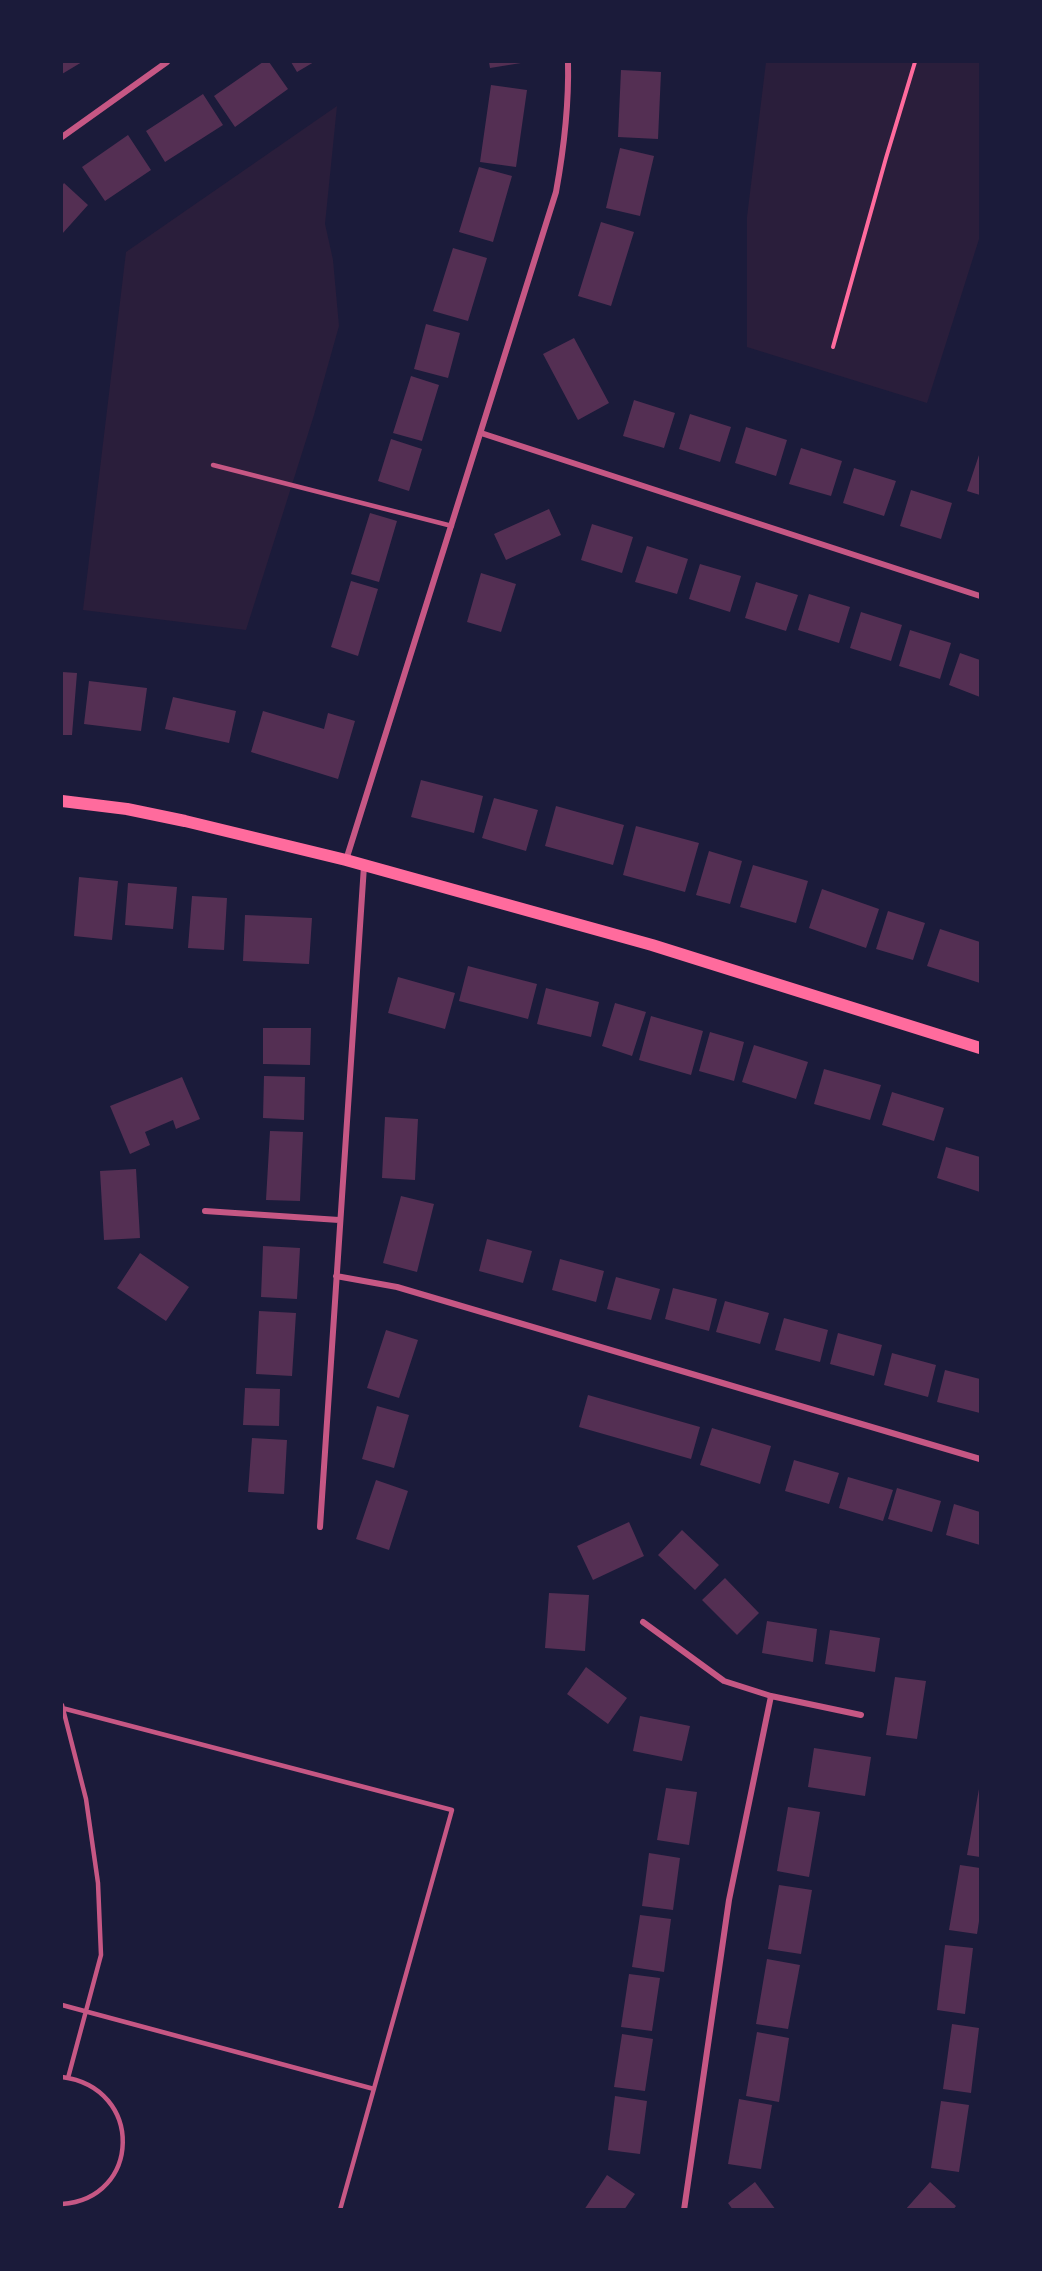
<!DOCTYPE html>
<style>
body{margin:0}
#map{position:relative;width:1042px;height:2271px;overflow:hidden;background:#1b1b3a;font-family:Roboto,sans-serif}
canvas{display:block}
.frame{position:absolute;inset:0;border:63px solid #1b1b3a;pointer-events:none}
</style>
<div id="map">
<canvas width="1042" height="2271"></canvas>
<div class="frame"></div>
</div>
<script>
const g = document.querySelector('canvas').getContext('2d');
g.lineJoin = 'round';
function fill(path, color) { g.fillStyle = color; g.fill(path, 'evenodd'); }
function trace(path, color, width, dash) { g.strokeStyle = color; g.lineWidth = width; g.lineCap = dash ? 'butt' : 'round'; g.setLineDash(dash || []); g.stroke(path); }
const green = new Path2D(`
 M 766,62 L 980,62 L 980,236 L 927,403 L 747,347 L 747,217 Z
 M 337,106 L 325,224 L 333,260 L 339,326 L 314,415 L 246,630 L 83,610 L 126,252 Z`);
const building = new Path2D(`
 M 62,62 L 82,62 L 62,74 Z
 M 263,62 L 269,62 L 288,89 L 235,127 L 214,96 Z
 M 291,62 L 314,62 L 297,72 Z
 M 489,62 L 521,62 L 521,63 L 490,68 Z
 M 621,70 L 661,72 L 658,139 L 618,137 Z
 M 491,85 L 527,90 L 516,167 L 480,162 Z
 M 203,94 L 223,125 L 165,162 L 146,131 Z
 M 128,135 L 151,170 L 105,201 L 82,167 Z
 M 620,148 L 654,156 L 640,216 L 606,208 Z
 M 479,167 L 512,176 L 493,242 L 459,232 Z
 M 64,183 L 88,205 L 62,234 L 62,186 Z
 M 601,222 L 634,232 L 611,306 L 578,296 Z
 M 453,248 L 487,258 L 468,321 L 433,311 Z
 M 426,324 L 460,333 L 448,378 L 414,369 Z
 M 574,338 L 609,403 L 578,420 L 543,354 Z
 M 411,376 L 439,385 L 422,441 L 393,433 Z
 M 634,400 L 675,413 L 664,448 L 623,436 Z
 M 690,414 L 731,427 L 720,462 L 679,449 Z
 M 746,427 L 787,440 L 776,476 L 735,463 Z
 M 391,439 L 422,449 L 409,491 L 378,481 Z
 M 801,448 L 842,461 L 831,496 L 789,484 Z
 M 980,452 L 980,495 L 967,491 Z
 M 854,468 L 896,481 L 884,516 L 843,503 Z
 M 911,490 L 952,503 L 941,539 L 900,526 Z
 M 549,509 L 561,535 L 506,560 L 494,534 Z
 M 370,513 L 397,521 L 379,582 L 351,574 Z
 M 592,524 L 633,537 L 622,573 L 581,560 Z
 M 647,546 L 688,559 L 677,594 L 635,582 Z
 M 700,564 L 741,576 L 730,612 L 689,599 Z
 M 481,573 L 516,584 L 501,632 L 467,622 Z
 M 351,581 L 378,589 L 358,656 L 331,647 Z
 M 756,582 L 798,595 L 786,631 L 745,618 Z
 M 809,594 L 850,607 L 839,643 L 798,630 Z
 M 861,612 L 902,625 L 891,661 L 850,648 Z
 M 910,630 L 951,643 L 940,679 L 899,666 Z
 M 960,653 L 980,660 L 980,697 L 949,685 Z
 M 62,672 L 77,673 L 72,735 L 62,735 Z
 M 89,681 L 147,688 L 141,731 L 84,724 Z
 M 173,697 L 236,711 L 229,743 L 165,729 Z
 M 263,711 L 324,729 L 328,713 L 355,721 L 338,779 L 251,752 Z
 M 421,780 L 483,796 L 474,833 L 411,817 Z
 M 494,798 L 538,810 L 526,851 L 482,838 Z
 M 556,806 L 624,825 L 613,865 L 545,846 Z
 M 636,826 L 699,843 L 685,892 L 623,875 Z
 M 709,851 L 742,861 L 730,904 L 696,895 Z
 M 753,865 L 808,881 L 796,923 L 740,907 Z
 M 79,877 L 118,881 L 112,940 L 74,936 Z
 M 128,883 L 177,887 L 173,929 L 125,925 Z
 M 822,889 L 879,909 L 866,948 L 809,928 Z
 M 192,896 L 227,898 L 224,950 L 188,948 Z
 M 888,911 L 925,923 L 913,960 L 876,949 Z
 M 245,915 L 312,918 L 309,964 L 243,961 Z
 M 940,929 L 980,942 L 980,983 L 927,966 Z
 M 468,966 L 537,984 L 528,1019 L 459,1001 Z
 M 398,977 L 455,993 L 445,1029 L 388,1013 Z
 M 546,988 L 599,1002 L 591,1037 L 537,1024 Z
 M 615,1003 L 646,1012 L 632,1056 L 602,1046 Z
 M 651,1016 L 703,1031 L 691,1075 L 639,1060 Z
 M 263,1028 L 311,1028 L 310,1065 L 263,1064 Z
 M 710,1032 L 744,1042 L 734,1081 L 699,1071 Z
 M 754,1045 L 808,1062 L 796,1099 L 742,1082 Z
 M 824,1069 L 881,1085 L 870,1120 L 814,1104 Z
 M 264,1076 L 305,1077 L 304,1120 L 263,1118 Z
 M 182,1077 L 200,1119 L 176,1129 L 173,1120 L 145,1132 L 150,1145 L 130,1154 L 110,1106 Z
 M 892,1092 L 944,1108 L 934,1141 L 882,1125 Z
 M 385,1117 L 418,1119 L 415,1180 L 382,1178 Z
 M 270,1131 L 303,1132 L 300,1201 L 266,1200 Z
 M 946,1147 L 980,1157 L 980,1192 L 937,1178 Z
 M 136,1169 L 140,1238 L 104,1240 L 100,1171 Z
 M 401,1196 L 434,1204 L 417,1272 L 383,1263 Z
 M 487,1239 L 532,1251 L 523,1283 L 479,1271 Z
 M 263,1246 L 300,1248 L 297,1299 L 261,1297 Z
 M 140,1253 L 189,1287 L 166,1321 L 117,1288 Z
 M 560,1259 L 604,1271 L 596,1302 L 552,1290 Z
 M 616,1277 L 660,1289 L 651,1320 L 607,1309 Z
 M 673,1288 L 717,1299 L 709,1331 L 665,1319 Z
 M 725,1301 L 769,1313 L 760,1344 L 716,1332 Z
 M 259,1311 L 296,1313 L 292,1376 L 256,1374 Z
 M 784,1318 L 828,1330 L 820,1362 L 775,1350 Z
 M 386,1330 L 418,1340 L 399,1398 L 367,1388 Z
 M 838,1333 L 882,1345 L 874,1376 L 830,1364 Z
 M 892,1353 L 936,1365 L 928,1397 L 884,1385 Z
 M 945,1370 L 980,1379 L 980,1413 L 937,1402 Z
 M 245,1388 L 280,1389 L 279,1426 L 243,1425 Z
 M 588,1395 L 700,1427 L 691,1459 L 579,1427 Z
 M 377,1406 L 409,1415 L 394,1468 L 362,1459 Z
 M 712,1428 L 771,1446 L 760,1484 L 700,1465 Z
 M 252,1438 L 287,1440 L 284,1494 L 248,1492 Z
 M 794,1460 L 839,1473 L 829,1504 L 785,1491 Z
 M 848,1477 L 893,1490 L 883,1521 L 839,1508 Z
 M 376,1480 L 408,1491 L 389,1550 L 356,1539 Z
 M 897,1488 L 941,1501 L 932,1532 L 888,1519 Z
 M 954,1504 L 980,1512 L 980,1545 L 946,1535 Z
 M 629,1522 L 644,1556 L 593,1580 L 577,1546 Z
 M 682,1530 L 719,1565 L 695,1590 L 658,1555 Z
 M 725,1578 L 759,1613 L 737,1635 L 702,1600 Z
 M 549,1593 L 589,1595 L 585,1651 L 545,1648 Z
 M 767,1621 L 817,1629 L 813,1662 L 762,1653 Z
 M 830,1630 L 880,1638 L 875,1672 L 825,1664 Z
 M 586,1667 L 627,1698 L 608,1724 L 567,1694 Z
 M 895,1677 L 926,1681 L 917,1739 L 886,1735 Z
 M 640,1716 L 690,1726 L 682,1761 L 633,1751 Z
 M 814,1748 L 871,1757 L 865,1796 L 808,1787 Z
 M 666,1788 L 697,1792 L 689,1845 L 657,1840 Z
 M 979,1789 L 980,1789 L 980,1857 L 967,1855 Z
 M 788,1807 L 820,1812 L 809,1877 L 777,1871 Z
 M 649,1853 L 680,1858 L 673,1910 L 642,1906 Z
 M 960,1865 L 980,1868 L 980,1915 L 977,1934 L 949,1930 Z
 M 779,1885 L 812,1890 L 801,1954 L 768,1949 Z
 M 640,1915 L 671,1919 L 664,1972 L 632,1967 Z
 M 945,1945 L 973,1948 L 965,2014 L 937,2010 Z
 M 767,1959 L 800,1965 L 788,2029 L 756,2024 Z
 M 629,1974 L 660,1978 L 652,2031 L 621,2027 Z
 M 952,2024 L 979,2028 L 971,2093 L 943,2089 Z
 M 757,2032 L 789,2038 L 779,2102 L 746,2096 Z
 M 622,2034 L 653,2039 L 645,2091 L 614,2087 Z
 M 615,2096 L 647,2101 L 640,2154 L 608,2150 Z
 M 739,2099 L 772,2105 L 761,2169 L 728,2164 Z
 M 941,2101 L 969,2105 L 959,2172 L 931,2168 Z
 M 607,2175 L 635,2194 L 624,2210 L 584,2210 Z
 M 755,2182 L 776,2210 L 733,2210 L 728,2203 Z
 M 930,2182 L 956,2206 L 953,2210 L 905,2210 Z`);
const path = new Path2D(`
 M 833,347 L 886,158 L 915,62`);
const service = new Path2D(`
 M 213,465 L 452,526
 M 62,1705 L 86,1799 L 98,1883 L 101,1955 L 68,2078
 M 62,1708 L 452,1810 L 340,2210
 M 62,2005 L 374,2089
 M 62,2077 C 145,2088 141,2199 62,2204`);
const minor = new Path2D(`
 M 62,137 L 167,62
 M 481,433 L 980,596
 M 346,860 L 556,192 C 564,148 569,106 568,62
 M 205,1211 L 339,1220
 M 336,1276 L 397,1287 L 980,1459
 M 320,1527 L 364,866
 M 643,1622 L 724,1681 L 771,1696 L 861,1715
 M 684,2210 L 729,1900 L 771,1696`);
const secondary = new Path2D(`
 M 62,801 L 127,809 L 185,821 L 346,860 L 652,945 L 980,1048`);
fill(green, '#2a1e3b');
fill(building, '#542f53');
trace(path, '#ff6b9d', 4);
trace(service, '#c65784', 4.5);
trace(minor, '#c65784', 6);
trace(secondary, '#ff6b9d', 12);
</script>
